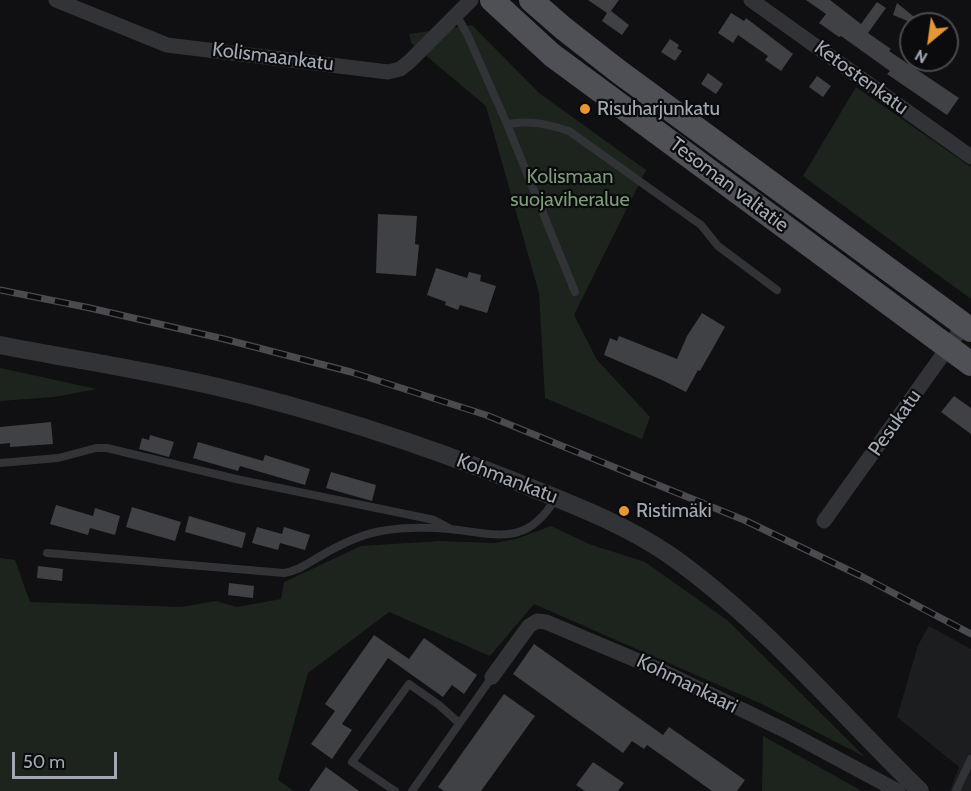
<!DOCTYPE html>
<meta charset="utf-8">
<style>
body{margin:0}
#map{position:relative;width:971px;height:791px;overflow:hidden;background:#101012;font-family:Cabin,sans-serif}
canvas{display:block}
.north{position:absolute;left:899px;top:12px;width:60px;height:60px;box-sizing:border-box;background:#0b0b0d;border:2px solid #474a4f;border-radius:50%;rotate:209deg;font-size:16px;font-weight:700;line-height:24px;text-align:center;color:#a2a9b2}
.north::after{content:'';display:block;margin:auto;width:21px;height:27px;background:#e69634;clip-path:polygon(50% 0,100% 100%,50% 72%,0 100%)}
.scale{position:absolute;left:12px;top:752px;width:105px;height:27px;box-sizing:border-box;border:3px solid #a2a9b2;border-top:0;padding-left:8px;font-size:18px;line-height:21px;white-space:nowrap;color:#a2a9b2;-webkit-text-stroke:4px #0b0b0d;paint-order:stroke}
</style>
<div id="map">
<canvas width="971" height="791"></canvas>
<div class="north">N</div>
<div class="scale">50 m</div>
</div>
<script>
const g = document.querySelector('canvas').getContext('2d');
g.lineJoin = 'round';
function fill(path, color) { g.fillStyle = color; g.fill(path, 'evenodd'); }
function trace(path, color, width, dash) { g.strokeStyle = color; g.lineWidth = width; g.lineCap = dash ? 'butt' : 'round'; g.setLineDash(dash || []); g.stroke(path); }
function label(font, color, halo, rows, align = 'center') {
  g.font = font + ' Cabin,sans-serif'; g.lineWidth = 4.5; g.setLineDash([]); g.textBaseline = 'middle'; g.strokeStyle = halo; g.fillStyle = color; for (const [text, x, y, turn = 0] of rows) {
    g.save(); g.translate(x, y); g.rotate((+turn || 0) * Math.PI / 180); g.textAlign = isNaN(turn) ? turn : align; if (halo) g.strokeText(text, 0, 0); g.fillText(text, 0, 0); g.restore();
  }
}
const built = new Path2D(`
 M 929,626 L 971,649 L 971,791 L 950,791 L 959,767 L 897,717 L 918,645 Z`);
const green = new Path2D(`
 M 472,25 L 539,93 L 646,170 L 574,315 L 597,360 L 650,417 L 642,439 L 545,398 L 539,293 L 486,106 L 411,43 L 409,34 Z
 M 856,87 L 971,167 L 971,299 L 803,176 Z
 M 0,368 L 97,389 L 54,397 L 0,401 Z
 M 551,526 L 589,544 L 645,562 L 727,620 L 865,757 L 762,704 L 534,604 L 490,656 L 389,612 L 308,673 L 278,780 L 294,791 L 0,791 L 0,558 L 15,560 L 30,602 L 181,607 L 216,601 L 237,607 L 281,599 L 284,582 L 361,546 L 440,541 L 495,543 L 516,539 Z
 M 763,736 L 862,791 L 762,791 Z`);
const building = new Path2D(`
 M 588,0 L 619,0 L 611,11 L 629,25 L 622,35 L 602,21 L 607,13 Z
 M 806,0 L 830,0 L 861,24 L 877,2 L 886,8 L 868,33 L 891,49 L 889,51 L 959,98 L 947,115 L 887,74 L 890,71 L 841,36 L 839,37 L 819,23 L 826,14 Z
 M 897,3 L 923,24 L 915,24 L 893,15 Z
 M 731,13 L 744,21 L 746,18 L 793,54 L 781,71 L 765,60 L 768,56 L 738,35 L 733,43 L 718,33 Z
 M 670,39 L 679,45 L 677,48 L 682,51 L 675,61 L 661,52 Z
 M 708,73 L 723,84 L 716,94 L 701,84 Z
 M 817,76 L 831,86 L 823,97 L 809,87 Z
 M 378,214 L 417,216 L 415,244 L 419,245 L 416,276 L 376,273 Z
 M 436,268 L 467,278 L 469,272 L 481,275 L 480,281 L 496,286 L 487,313 L 460,305 L 458,310 L 445,305 L 446,302 L 427,295 Z
 M 702,313 L 725,327 L 700,371 L 698,370 L 686,392 L 662,380 L 604,355 L 610,338 L 617,341 L 619,336 L 677,359 L 687,336 Z
 M 954,396 L 971,408 L 971,434 L 941,412 Z
 M 51,422 L 53,444 L 10,447 L 10,443 L 0,444 L 0,427 Z
 M 150,435 L 174,442 L 169,457 L 139,449 L 142,438 L 149,440 Z
 M 198,442 L 263,461 L 265,455 L 310,469 L 305,485 L 240,466 L 238,471 L 193,458 Z
 M 331,472 L 376,485 L 372,501 L 326,488 Z
 M 56,505 L 93,516 L 95,508 L 120,516 L 115,535 L 90,528 L 88,535 L 50,524 Z
 M 132,507 L 181,522 L 175,541 L 126,527 Z
 M 189,516 L 246,533 L 242,548 L 185,532 Z
 M 257,527 L 282,534 L 284,527 L 310,535 L 305,550 L 280,543 L 278,550 L 252,543 Z
 M 38,566 L 63,569 L 62,581 L 37,578 Z
 M 229,583 L 254,586 L 253,598 L 228,595 Z
 M 374,635 L 409,659 L 424,638 L 477,675 L 464,694 L 452,685 L 443,697 L 388,658 L 342,724 L 352,730 L 332,759 L 311,744 L 335,711 L 325,704 Z
 M 534,644 L 663,735 L 669,727 L 745,780 L 737,791 L 712,791 L 647,745 L 644,749 L 632,741 L 623,753 L 513,674 Z
 M 504,694 L 535,716 L 481,791 L 444,791 L 438,787 Z
 M 593,762 L 624,783 L 618,791 L 585,791 L 576,785 Z
 M 326,767 L 359,791 L 309,791 Z`);
const service = new Path2D(`
 M 456,14 L 468,36 L 507,124 L 575,292
 M 507,124 C 531,120 546,124 569,131 L 701,225 L 718,246 L 777,290
 M 0,463 L 58,458 L 96,448 L 107,448 L 236,479 L 420,517 L 434,520 L 449,528
 M 47,553 L 284,573 C 297,571 307,564 317,558 C 337,546 358,535 381,531 C 403,527 428,527 450,529 C 496,534 527,547 555,499
 M 395,791 L 352,762 L 409,684 L 439,705 L 459,723
 M 412,791 L 492,677
 M 956,791 L 971,759`);
const minor = new Path2D(`
 M 56,0 L 167,45 L 388,72 L 400,69 L 409,62 L 471,0
 M 751,0 L 971,157
 M 824,521 L 964,325
 M 492,677 L 529,626 L 537,621 L 546,622 L 662,671 L 786,731 L 898,791`);
const tertiary = new Path2D(`
 M 0,345 C 72,359 146,370 218,387 C 320,411 421,444 519,483 C 571,504 625,524 671,556 C 765,623 838,711 920,791`);
const primary = new Path2D(`
 M 492,0 L 552,55 L 971,364
 M 531,0 L 563,28 L 618,71 L 971,330`);
const rail = new Path2D(`
 M 0,290 L 90,308 L 224,339 L 351,372 L 486,415 L 744,520 L 863,577 L 971,634`);
const markers = [
 [585,109,6,"#e69634"],
 [624,511,6,"#e69634"]
];
const streetNames = [
 ["Kolismaankatu",273,57,7],
 ["Ketostenkatu",861,78,36],
 ["Tesoman valtatie",729,185,37],
 ["Pesukatu",895,423,-55],
 ["Kohmankatu",507,479,21],
 ["Kohmankaari",687,684,26]
];
const poiNames = [
 ["Risuharjunkatu",597,109],
 ["Ristimäki",636,511]
];
const parkNames = [
 ["Kolismaan",570,177],
 ["suojaviheralue",570,200]
];
fill(built, '#1c1d1f');
fill(green, '#1d241d');
fill(building, '#3f4145');
trace(service, '#323336', 8);
trace(minor, '#323336', 15);
trace(tertiary, '#323336', 18);
trace(primary, '#4e5055', 24);
trace(rail, '#494b4f', 7);
trace(rail, '#0b0b0d', 4.5, [14]);
for (const [x, y, r, color] of markers) { const dot = new Path2D(); dot.arc(x, y, r, 0, 2 * Math.PI); g.fillStyle = color; g.fill(dot); trace(dot, '#0b0b0d', 2); }
label('20px', '#a2a9b2', '#0b0b0d', streetNames);
label('20px', '#a2a9b2', '#0b0b0d', poiNames, 'left');
label('20px', '#7c9c7a', '#0b0b0d', parkNames);
</script>
